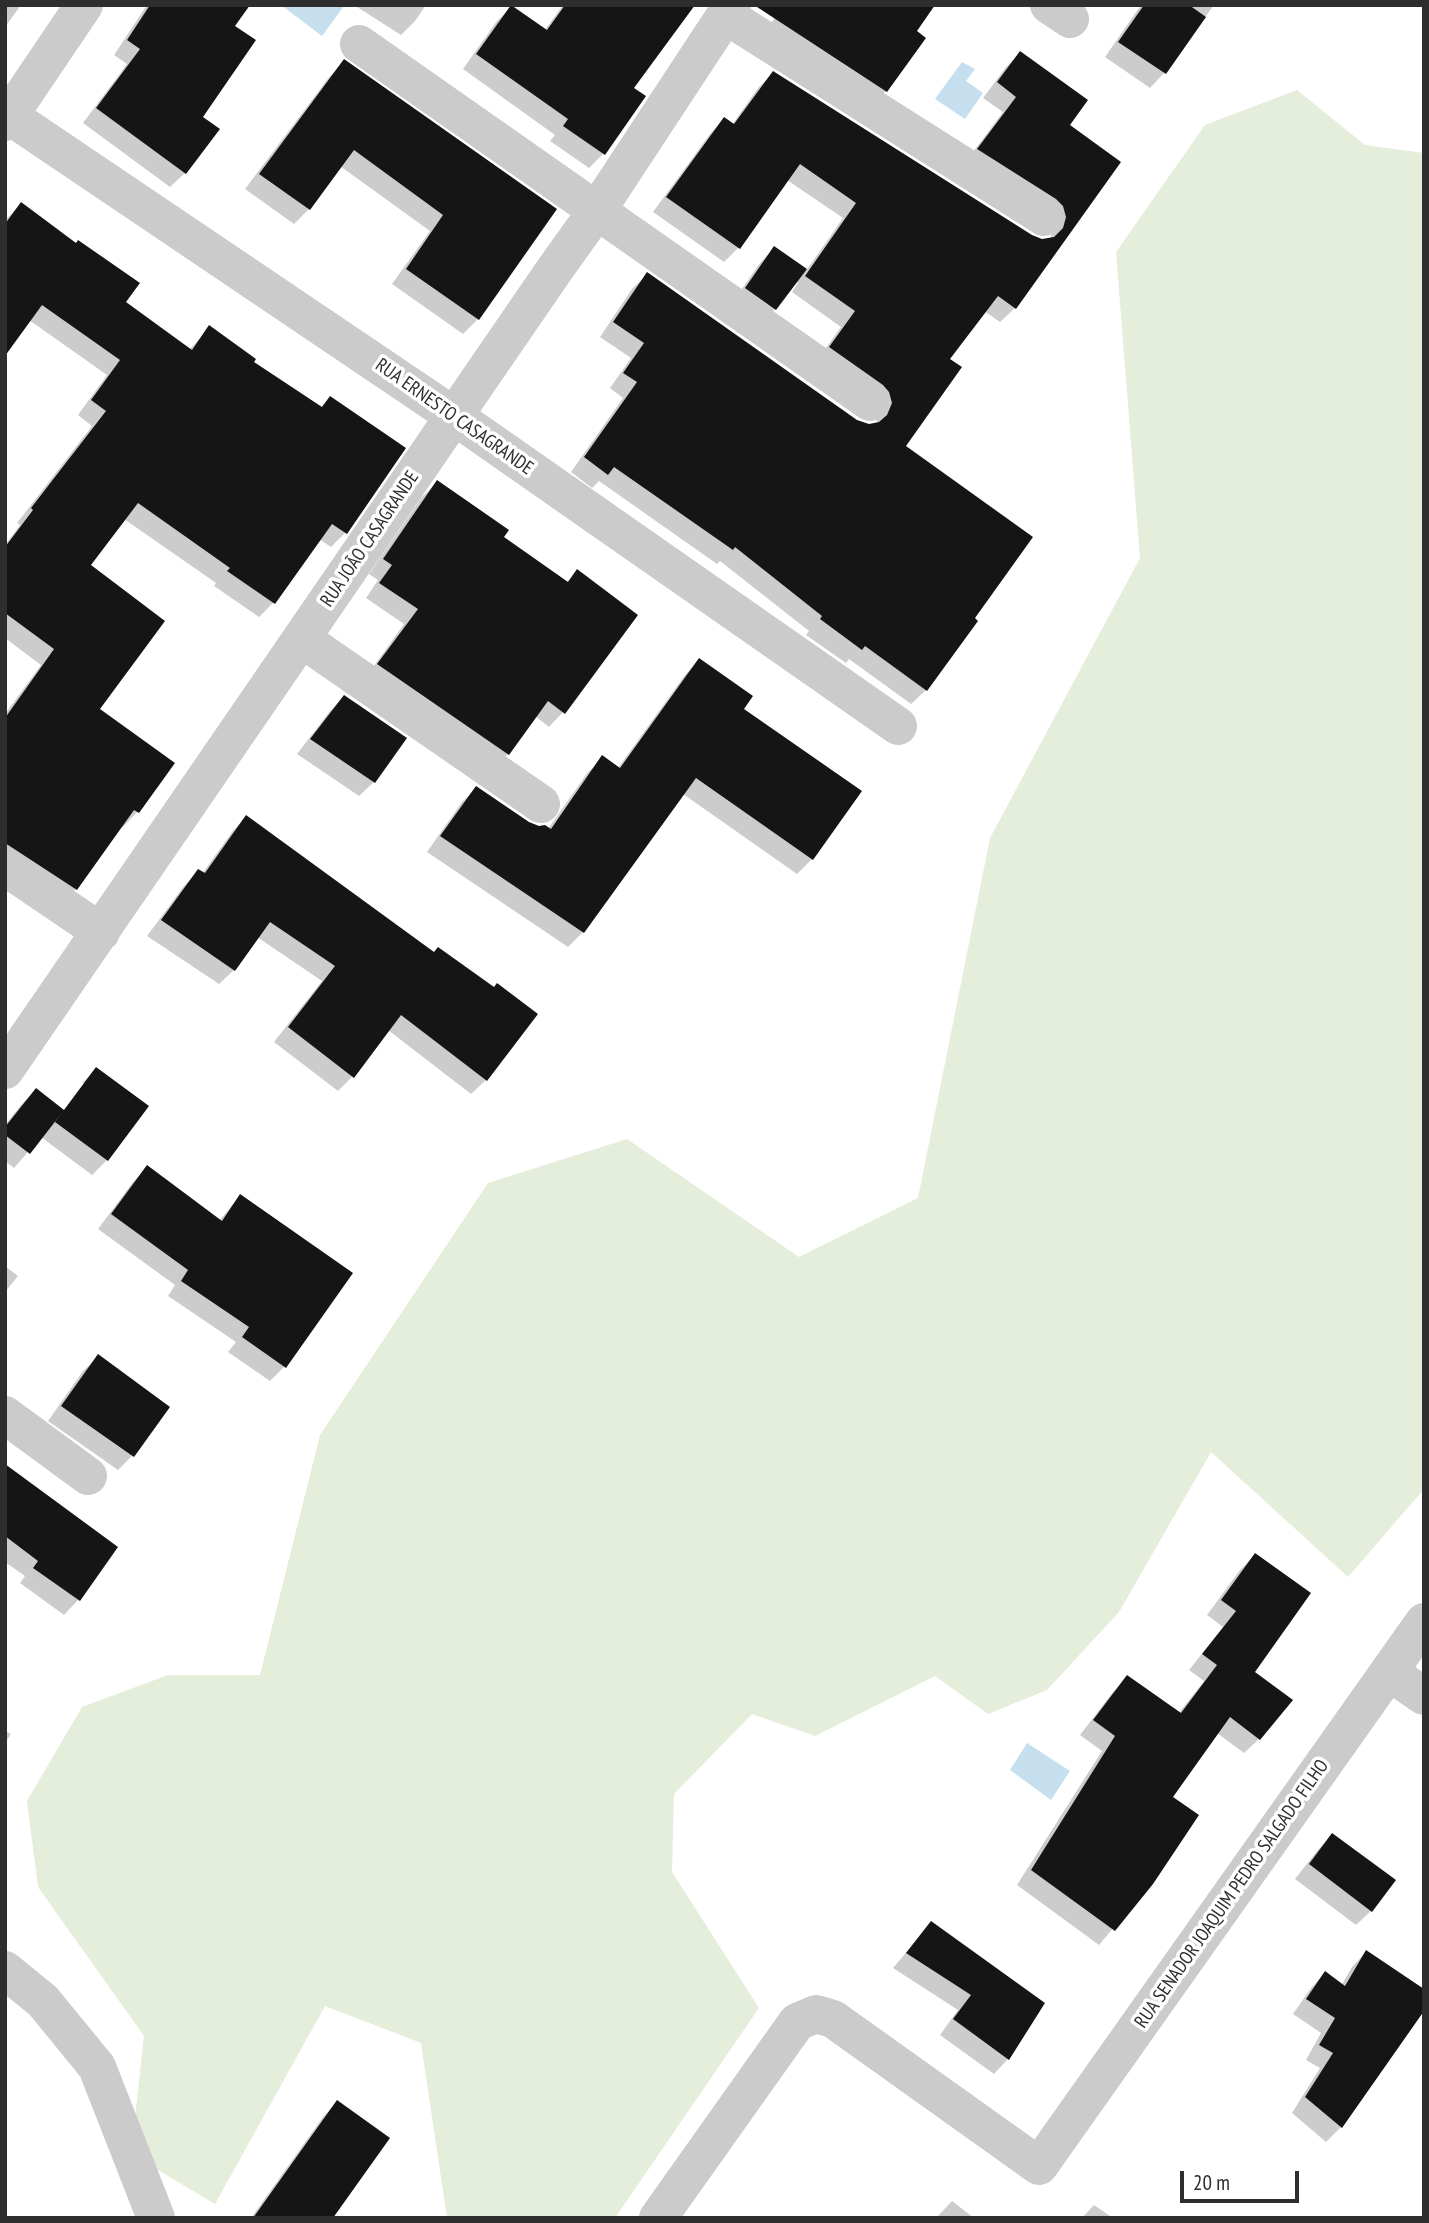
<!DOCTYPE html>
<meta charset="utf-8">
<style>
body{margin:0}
#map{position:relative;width:1429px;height:2223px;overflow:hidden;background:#fff;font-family:"PT Sans Narrow",sans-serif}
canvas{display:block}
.frame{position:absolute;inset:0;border:7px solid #2e2e2e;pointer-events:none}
.scale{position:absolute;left:1180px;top:2171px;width:119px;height:32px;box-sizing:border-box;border:4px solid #2e2e2e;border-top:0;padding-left:9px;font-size:21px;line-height:24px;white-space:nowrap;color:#2e2e2e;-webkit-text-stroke:5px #fff;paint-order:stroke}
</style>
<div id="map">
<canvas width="1429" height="2223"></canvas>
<div class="frame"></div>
<div class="scale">20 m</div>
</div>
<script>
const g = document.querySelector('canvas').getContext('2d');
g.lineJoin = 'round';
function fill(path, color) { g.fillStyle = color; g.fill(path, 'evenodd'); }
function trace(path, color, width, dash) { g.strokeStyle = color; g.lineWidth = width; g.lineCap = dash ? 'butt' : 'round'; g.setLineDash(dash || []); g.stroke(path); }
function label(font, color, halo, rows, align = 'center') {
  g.font = font + ' "PT Sans Narrow",sans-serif'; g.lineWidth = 7; g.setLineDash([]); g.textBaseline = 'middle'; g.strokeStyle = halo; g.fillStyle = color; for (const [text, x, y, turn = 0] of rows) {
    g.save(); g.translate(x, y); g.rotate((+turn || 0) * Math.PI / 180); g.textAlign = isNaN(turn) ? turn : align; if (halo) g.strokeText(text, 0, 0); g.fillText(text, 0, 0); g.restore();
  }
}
const green = new Path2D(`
 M 1297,90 L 1365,145 L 1424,153 L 1424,1489 L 1348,1577 L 1211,1452 L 1119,1612 L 1047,1690 L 988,1714 L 935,1676 L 815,1736 L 752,1714 L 674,1794 L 672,1872 L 759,2008 L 615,2218 L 447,2218 L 421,2043 L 325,2006 L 215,2204 L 131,2154 L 144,2036 L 38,1887 L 27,1801 L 82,1707 L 168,1675 L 260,1675 L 320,1435 L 488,1183 L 627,1139 L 799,1257 L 918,1198 L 990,838 L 1140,558 L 1116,252 L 1205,125 Z`);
const water = new Path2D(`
 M 281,5 L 342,5 L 344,6 L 322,36 Z
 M 962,62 L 975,69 L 966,81 L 983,93 L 965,119 L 935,99 Z
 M 1027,1743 L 1070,1771 L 1051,1800 L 1010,1770 Z`);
const shadow = new Path2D(`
 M 5,5 L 21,5 L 5,27 Z
 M 147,5 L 248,5 L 232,26 L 201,118 L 185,173 L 170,187 L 83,123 L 127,64 L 114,55 Z
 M 354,5 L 426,5 L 415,21 L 401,35 Z
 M 563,5 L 693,5 L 632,88 L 603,154 L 589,168 L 550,141 L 555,135 L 463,69 L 497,21 L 512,7 L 545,30 Z
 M 784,5 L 915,32 L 886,91 L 871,105 L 762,36 Z
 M 1141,5 L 1214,5 L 1164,73 L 1150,88 L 1105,57 Z
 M 1021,53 L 1067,126 L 1118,163 L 1015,308 L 1000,322 L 984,311 L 947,359 L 903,446 L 973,619 L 926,690 L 911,704 L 849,659 L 846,663 L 806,635 L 809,631 L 720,561 L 717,564 L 599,481 L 592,488 L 571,472 L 623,398 L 610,388 L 631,358 L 600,337 L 632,289 L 647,275 L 857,421 L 869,426 L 877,424 L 875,407 L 816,362 L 841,327 L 792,292 L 798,283 L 796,281 L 775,309 L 760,323 L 732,303 L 760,263 L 775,248 L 806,271 L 843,218 L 787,180 L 739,247 L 724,262 L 653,212 L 710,134 L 724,119 L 732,125 L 758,88 L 773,73 L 1032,237 L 1042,241 L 1050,239 L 1052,233 L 964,164 L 1003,112 L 983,98 L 1006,67 Z
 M 344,62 L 554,210 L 478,319 L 463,334 L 392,284 L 430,231 L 340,166 L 309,209 L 294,224 L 245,189 L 330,76 Z
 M 21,205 L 124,302 L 189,350 L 210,328 L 252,362 L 320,408 L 330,398 L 345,533 L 331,547 L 319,539 L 273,603 L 259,617 L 214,586 L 216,583 L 124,519 L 88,566 L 97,709 L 172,763 L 137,812 L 123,827 L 121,826 L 76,889 L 62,903 L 5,865 L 5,714 L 41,665 L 5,638 L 5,545 L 20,525 L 17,523 L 92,426 L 78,415 L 107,375 L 29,320 L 5,353 L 5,220 Z
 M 437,482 L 502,537 L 566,583 L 577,571 L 563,712 L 549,727 L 535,716 L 508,754 L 493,769 L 364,680 L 404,624 L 366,598 L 378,580 L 369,574 L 422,497 Z
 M 699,660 L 741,709 L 812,859 L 797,874 L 683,794 L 583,932 L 568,947 L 427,852 L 462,802 L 476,788 L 528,824 L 548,829 L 588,772 L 603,758 L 618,768 L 685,675 Z
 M 344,697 L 374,782 L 359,796 L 297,754 L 330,711 Z
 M 246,817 L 433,953 L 486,1080 L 471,1094 L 388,1030 L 352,1077 L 338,1091 L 274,1042 L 322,981 L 257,937 L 234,970 L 219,984 L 147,936 L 184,886 L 198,871 L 202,874 L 232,832 Z
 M 96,1069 L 146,1107 L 107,1160 L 92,1175 L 41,1137 L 14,1168 L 5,1161 L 5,1125 L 21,1105 L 36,1090 L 60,1118 L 86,1083 L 82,1083 Z
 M 147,1168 L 219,1221 L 240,1196 L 284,1367 L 270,1381 L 228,1352 L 236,1342 L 168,1296 L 175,1285 L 98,1229 L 133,1182 Z
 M 5,1266 L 18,1276 L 5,1292 Z
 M 98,1357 L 133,1455 L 118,1470 L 48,1421 L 83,1371 Z
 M 5,1466 L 116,1548 L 78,1600 L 64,1615 L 20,1583 L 25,1576 L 5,1562 Z
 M 1255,1555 L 1253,1673 L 1259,1739 L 1244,1753 L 1217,1733 L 1170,1797 L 1151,1883 L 1099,1945 L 1017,1885 L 1102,1751 L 1080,1735 L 1113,1692 L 1128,1677 L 1178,1714 L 1204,1681 L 1189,1670 L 1223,1627 L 1207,1615 L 1240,1570 Z
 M 5,1731 L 11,1734 L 5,1743 Z
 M 1332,1835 L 1371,1911 L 1356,1925 L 1295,1879 L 1318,1850 Z
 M 931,1923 L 1008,2059 L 994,2074 L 940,2035 L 958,2010 L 893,1968 Z
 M 1366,1952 L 1424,2008 L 1341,2127 L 1326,2142 L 1292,2113 L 1320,2068 L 1306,2060 L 1321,2033 L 1293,2014 L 1311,1988 L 1325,1973 L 1341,1986 L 1352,1967 Z
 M 337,2102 L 331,2218 L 251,2218 L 323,2117 Z
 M 952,2201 L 974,2218 L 936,2218 Z
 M 1094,2205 L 1113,2218 L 1082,2218 Z`);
const building = new Path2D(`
 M 150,5 L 250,5 L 235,26 L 256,40 L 203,117 L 220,129 L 186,174 L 96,108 L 140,49 L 127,40 Z
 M 511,5 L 547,30 L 565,5 L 695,5 L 634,88 L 646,96 L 605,155 L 563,126 L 568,119 L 476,54 Z
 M 754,5 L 935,5 L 917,31 L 926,38 L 887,92 Z
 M 1144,5 L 1189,5 L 1206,17 L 1166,74 L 1118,42 Z
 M 1020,51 L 1088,100 L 1070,125 L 1121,162 L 1016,309 L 998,296 L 950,359 L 962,367 L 906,446 L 1033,537 L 975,618 L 978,621 L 927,691 L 865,646 L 862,650 L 820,619 L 822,616 L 735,547 L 733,550 L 614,467 L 608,475 L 584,457 L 637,382 L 623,373 L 644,343 L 613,322 L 647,272 L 857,420 L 869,424 L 879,422 L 887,415 L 892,403 L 889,392 L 883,385 L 829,347 L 855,311 L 805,276 L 856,203 L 800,164 L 740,249 L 666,197 L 724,117 L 734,124 L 773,71 L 1032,235 L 1042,239 L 1054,237 L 1063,228 L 1066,217 L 1063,206 L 1056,199 L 977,149 L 1016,97 L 997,82 Z
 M 344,59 L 557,209 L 479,320 L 406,269 L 443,215 L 354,150 L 310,210 L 259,174 Z
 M 21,202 L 76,243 L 78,240 L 140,283 L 126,302 L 192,350 L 209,325 L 256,359 L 254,362 L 322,407 L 330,396 L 406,448 L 347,534 L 332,524 L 275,604 L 227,571 L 230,568 L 138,503 L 91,565 L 165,621 L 100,709 L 175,763 L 139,813 L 134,810 L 77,890 L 5,843 L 5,718 L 54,649 L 5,613 L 5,547 L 33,510 L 31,508 L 106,411 L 91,400 L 120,360 L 42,305 L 5,356 L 5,224 Z
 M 774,246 L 807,269 L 776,310 L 745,288 Z
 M 437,480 L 509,530 L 504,537 L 568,582 L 577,569 L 638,615 L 565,714 L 548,701 L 509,755 L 377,664 L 418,609 L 379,583 L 392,565 L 383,559 Z
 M 699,658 L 753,696 L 744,709 L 862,791 L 813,860 L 696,778 L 584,933 L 440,836 L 476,786 L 529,822 L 539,826 L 545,825 L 551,829 L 602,755 L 620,768 Z
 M 344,695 L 407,738 L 375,783 L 310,739 Z
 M 246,815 L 434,952 L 438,947 L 494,987 L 497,983 L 538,1014 L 487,1081 L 401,1015 L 354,1078 L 288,1027 L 335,966 L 270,922 L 235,971 L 161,920 L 198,869 L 205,873 Z
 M 96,1067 L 149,1106 L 108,1161 L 55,1122 Z
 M 36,1088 L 64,1110 L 30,1154 L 5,1135 L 5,1127 Z
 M 147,1165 L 222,1221 L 240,1194 L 353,1273 L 286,1368 L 242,1337 L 249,1327 L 181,1281 L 188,1270 L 111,1214 Z
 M 98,1354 L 170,1407 L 134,1457 L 61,1406 Z
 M 5,1464 L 118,1547 L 80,1601 L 33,1568 L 38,1561 L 5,1536 Z
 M 1255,1553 L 1311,1593 L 1255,1672 L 1293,1700 L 1260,1740 L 1230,1717 L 1173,1797 L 1199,1815 L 1153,1884 L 1115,1931 L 1031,1870 L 1115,1736 L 1093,1720 L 1127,1675 L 1181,1713 L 1217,1665 L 1202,1654 L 1236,1611 L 1221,1600 Z
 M 1332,1833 L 1396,1880 L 1372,1912 L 1309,1864 Z
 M 931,1921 L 1045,2003 L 1009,2060 L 953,2019 L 971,1995 L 906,1953 Z
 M 1366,1950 L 1424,1989 L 1424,2011 L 1342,2128 L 1305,2097 L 1333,2053 L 1319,2045 L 1335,2018 L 1306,1999 L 1325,1971 L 1345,1986 Z
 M 337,2100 L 390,2138 L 333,2218 L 253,2218 Z`);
const minor = new Path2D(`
 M 1049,5 L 1070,19
 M 725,15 L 1044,217
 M 359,44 L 870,402
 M 5,113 L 454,416 L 898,726
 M 5,122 L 84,5
 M 302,639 L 541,804
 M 5,867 L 101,932
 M 5,1070 L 555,269 L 598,209 L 732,5
 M 5,1415 L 88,1476
 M 1389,1672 L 1424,1696
 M 5,1970 L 43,2001 L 97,2067 L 156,2218
 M 658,2218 L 797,2022 L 816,2014 L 833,2019 L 1039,2166 L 1424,1622`);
const streetNames = [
 ["RUA ERNESTO CASAGRANDE",454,417,35],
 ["RUA JOÃO CASAGRANDE",370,539,-56],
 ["RUA SENADOR JOAQUIM PEDRO SALGADO FILHO",1232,1894,-55]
];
fill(green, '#e5eddb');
fill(water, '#c5dfee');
fill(shadow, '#0003');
fill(building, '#151515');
trace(minor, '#cbcbcb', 38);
label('19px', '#2e2e2e', '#fff', streetNames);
</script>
